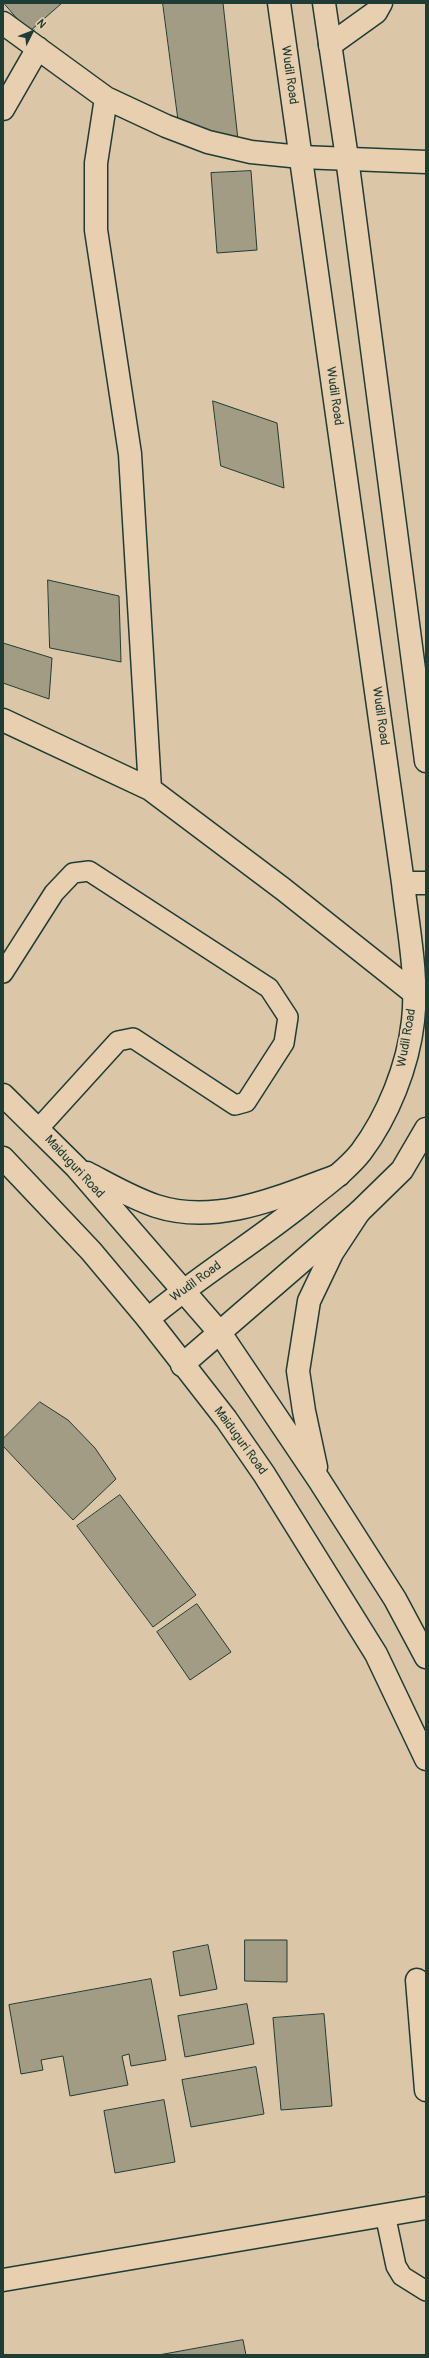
<!DOCTYPE html>
<style>
body{margin:0}
#map{position:relative;width:429px;height:2358px;overflow:hidden;background:#dbc6a8;font-family:Pangolin,sans-serif}
canvas{display:block}
.frame{position:absolute;inset:0;border:4px solid #1f3d34;pointer-events:none}
.north{position:absolute;left:12px;top:12px;width:40px;height:40px;-webkit-text-stroke:3px #e7cfaf;paint-order:stroke;rotate:48deg;font-size:11px;font-weight:700;line-height:16px;text-align:center;color:#1f3d34}
.north::after{content:'';display:block;margin:auto;width:14px;height:18px;background:#1f3d34;clip-path:polygon(50% 0,100% 100%,50% 72%,0 100%)}
</style>
<div id="map">
<canvas width="429" height="2358"></canvas>
<div class="frame"></div>
<div class="north">N</div>
</div>
<script>
const g = document.querySelector('canvas').getContext('2d');
g.lineJoin = 'round';
function fill(path, color) { g.fillStyle = color; g.fill(path, 'evenodd'); }
function trace(path, color, width, dash) { g.strokeStyle = color; g.lineWidth = width; g.lineCap = dash ? 'butt' : 'round'; g.setLineDash(dash || []); g.stroke(path); }
function label(font, color, halo, rows, align = 'center') {
  g.font = font + ' Pangolin,sans-serif'; g.lineWidth = 4; g.setLineDash([]); g.textBaseline = 'middle'; g.strokeStyle = halo; g.fillStyle = color; for (const [text, x, y, turn = 0] of rows) {
    g.save(); g.translate(x, y); g.rotate((+turn || 0) * Math.PI / 180); g.textAlign = isNaN(turn) ? turn : align; if (halo) g.strokeText(text, 0, 0); g.fillText(text, 0, 0); g.restore();
  }
}
const building = new Path2D(`
 M 4,3 L 62,3 L 29,32 Z
 M 163,3 L 223,3 L 238,140 L 179,125 Z
 M 251,171 L 257,250 L 217,253 L 211,173 Z
 M 213,401 L 277,423 L 284,488 L 221,466 Z
 M 48,580 L 119,596 L 121,662 L 50,648 Z
 M 3,643 L 52,658 L 49,699 L 3,683 Z
 M 40,1402 L 68,1420 L 95,1448 L 116,1479 L 73,1520 L 3,1446 L 3,1439 Z
 M 120,1495 L 196,1595 L 153,1627 L 77,1526 Z
 M 197,1604 L 231,1652 L 190,1680 L 157,1632 Z
 M 245,1940 L 287,1940 L 287,1982 L 245,1981 Z
 M 208,1945 L 217,1989 L 180,1996 L 173,1952 Z
 M 151,1979 L 166,2060 L 131,2066 L 129,2054 L 122,2056 L 128,2085 L 70,2096 L 63,2056 L 41,2060 L 43,2070 L 21,2074 L 9,2005 Z
 M 247,2004 L 254,2044 L 185,2057 L 178,2016 Z
 M 324,2014 L 332,2106 L 281,2110 L 273,2018 Z
 M 256,2067 L 264,2114 L 191,2127 L 182,2080 Z
 M 164,2100 L 175,2162 L 115,2173 L 104,2111 Z
 M 243,2340 L 246,2355 L 159,2355 Z`);
const lane = new Path2D(`
 M 3,973 L 54,893 L 73,873 L 89,871 L 269,988 L 288,1017 L 284,1043 L 246,1102 L 235,1105 L 133,1038 L 118,1041 L 38,1129
 M 385,2214 L 396,2266 L 402,2276 L 426,2291`);
const street = new Path2D(`
 M 3,23 L 106,98 L 166,126 L 208,142 L 251,152 L 301,157 L 426,162
 M 330,45 L 376,12 L 381,3
 M 106,98 L 96,163 L 96,230 L 130,454 L 150,789
 M 3,109 L 38,48
 M 3,720 L 150,789 L 283,889 L 414,993
 M 417,1980 L 426,2090
 M 3,2280 L 426,2208`);
const primary = new Path2D(`
 M 324,3 L 347,158 L 426,761
 M 403,883 L 426,883
 M 148,1319 C 198,1277 254,1243 305,1202 C 324,1186 346,1171 361,1152 C 388,1116 408,1066 413,1021 C 418,976 408,928 403,883 L 279,3
 M 182,1365 L 359,1212 L 402,1170 L 426,1129`);
const highway = new Path2D(`
 M 3,1095 L 76,1167 L 220,1333 L 319,1480 L 395,1599 L 426,1657
 M 3,1158 L 91,1251 L 148,1319 L 226,1419 L 264,1474 L 376,1654 L 426,1759
 M 87,1173 C 110,1185 132,1198 156,1206 C 218,1226 281,1196 339,1175
 M 316,1467 L 304,1411 L 298,1371 L 309,1301 L 332,1253 L 359,1212`);
const streetNames = [
 ["Wudil Road",289,75,82],
 ["Wudil Road",334,396,82],
 ["Wudil Road",380,716,82],
 ["Wudil Road",407,1038,-80],
 ["Maiduguri Road",74,1167,47],
 ["Wudil Road",196,1282,-36],
 ["Maiduguri Road",240,1441,54]
];
fill(building, '#a19c83');
trace(building, '#1f3d34', 1);
trace(lane, '#1f3d34', 22);
trace(street, '#1f3d34', 25);
trace(primary, '#1f3d34', 25);
trace(highway, '#1f3d34', 25);
trace(lane, '#e7cfaf', 19);
trace(street, '#e7cfaf', 22);
trace(primary, '#e7cfaf', 22);
trace(highway, '#e7cfaf', 22);
label('13px', '#1f3d34', '#e7cfaf', streetNames);
</script>
